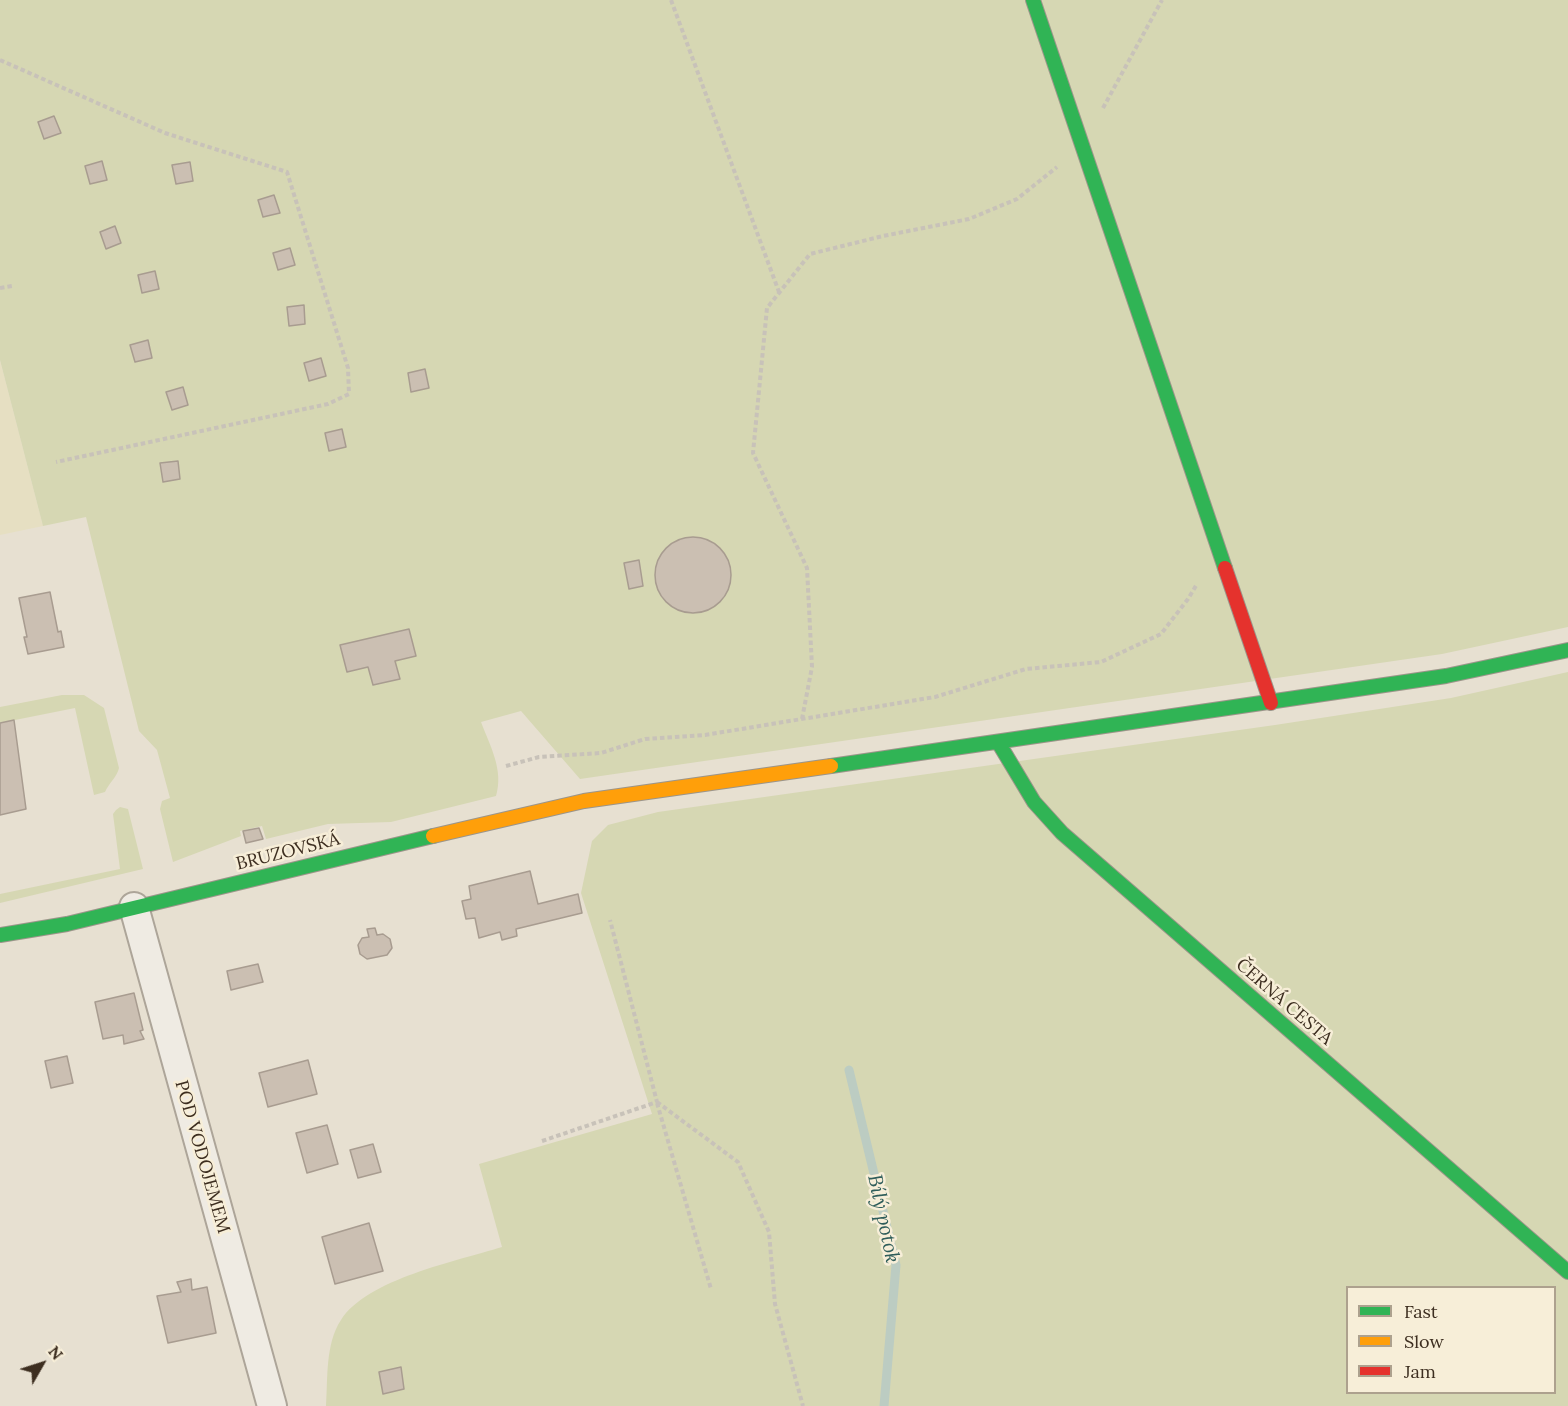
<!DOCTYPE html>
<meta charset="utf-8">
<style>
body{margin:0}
#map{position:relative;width:1568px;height:1406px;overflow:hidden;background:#e7e0d1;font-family:Lora,serif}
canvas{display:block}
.legend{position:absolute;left:1346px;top:1286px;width:210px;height:108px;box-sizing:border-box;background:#f7eed8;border:2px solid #ada18e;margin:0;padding:8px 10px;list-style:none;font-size:18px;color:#3d2e20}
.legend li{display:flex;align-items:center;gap:12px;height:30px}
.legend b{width:30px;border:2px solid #ada18e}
.north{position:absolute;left:12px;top:1334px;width:60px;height:60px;-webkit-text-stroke:4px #f7eed8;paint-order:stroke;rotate:51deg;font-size:16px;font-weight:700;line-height:24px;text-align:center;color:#3d2e20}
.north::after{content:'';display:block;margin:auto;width:21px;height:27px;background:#3d2e20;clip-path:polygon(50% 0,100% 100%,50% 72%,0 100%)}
</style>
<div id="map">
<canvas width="1568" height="1406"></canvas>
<ul class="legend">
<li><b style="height:8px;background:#30b455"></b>Fast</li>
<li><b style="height:8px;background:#ff9f0a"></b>Slow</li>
<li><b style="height:8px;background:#e5322d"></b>Jam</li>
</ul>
<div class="north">N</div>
</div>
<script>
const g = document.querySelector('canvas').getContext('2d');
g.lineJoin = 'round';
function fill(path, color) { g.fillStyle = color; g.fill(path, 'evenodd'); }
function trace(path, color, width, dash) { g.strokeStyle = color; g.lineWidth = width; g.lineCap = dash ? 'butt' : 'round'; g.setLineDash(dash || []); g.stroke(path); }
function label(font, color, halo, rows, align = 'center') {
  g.font = font + ' Lora,serif'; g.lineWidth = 5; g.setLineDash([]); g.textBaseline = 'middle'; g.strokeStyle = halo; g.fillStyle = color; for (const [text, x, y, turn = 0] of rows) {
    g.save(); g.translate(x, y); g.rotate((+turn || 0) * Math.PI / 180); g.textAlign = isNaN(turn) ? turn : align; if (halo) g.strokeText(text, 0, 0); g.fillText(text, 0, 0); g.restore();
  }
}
const farmland = new Path2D(`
 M 0,360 L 43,526 L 0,535 Z`);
const green = new Path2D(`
 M 0,0 L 1568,0 L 1568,627 L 1442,654 L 580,779 L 521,711 L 481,722 C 490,746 504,770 496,796 L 391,822 L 328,824 L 266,839 L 262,826 L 240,831 L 241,836 L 173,862 L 160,809 L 162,801 L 170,798 L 157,750 L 139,731 L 86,517 L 43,526 L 0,360 Z
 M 1568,672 L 1568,1406 L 326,1406 C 328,1379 325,1344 341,1320 C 367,1279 457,1261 502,1247 L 479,1164 L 652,1114 L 581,893 L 592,841 L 608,825 L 658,812 L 1275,725 L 1451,698 ZM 1348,1288 L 1554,1288 L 1554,1392 L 1348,1392 Z
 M 62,695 L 84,695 L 104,708 L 119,768 C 117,777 109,783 105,792 L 94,795 L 75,708 L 0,723 L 0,707 Z
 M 120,807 L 128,809 L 143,869 L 0,903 L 0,894 L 120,869 L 113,814 L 116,810 Z`);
const stream = new Path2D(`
 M 849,1070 L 896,1265 L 884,1406`);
const building = new Path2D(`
 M 54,116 L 61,133 L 44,139 L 38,122 Z
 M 102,161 L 107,180 L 90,184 L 85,166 Z
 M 190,162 L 193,181 L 176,184 L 172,165 Z
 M 274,195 L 280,213 L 263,217 L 258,200 Z
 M 115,226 L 121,243 L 106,249 L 100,232 Z
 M 290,248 L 295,265 L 278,270 L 273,253 Z
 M 155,271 L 159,289 L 142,293 L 138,275 Z
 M 304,305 L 305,324 L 289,326 L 287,307 Z
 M 148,340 L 152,358 L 135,362 L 130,345 Z
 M 321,358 L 326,376 L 309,381 L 304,363 Z
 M 425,369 L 429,388 L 411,392 L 408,373 Z
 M 183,387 L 188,405 L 172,410 L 166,392 Z
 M 342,429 L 346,447 L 329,451 L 325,433 Z
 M 178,461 L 180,479 L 163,482 L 160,463 Z
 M655 575a38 38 0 1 1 76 0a38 38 0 1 1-76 0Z
 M 639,560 L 643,586 L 629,589 L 624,563 Z
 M 50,592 L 58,632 L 61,631 L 64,647 L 28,654 L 24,637 L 27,637 L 19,598 Z
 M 409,629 L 416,656 L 395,661 L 400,679 L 373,685 L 368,667 L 347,672 L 340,645 Z
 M 14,720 L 26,809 L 0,815 L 0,723 Z
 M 259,828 L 263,839 L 246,843 L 243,831 Z
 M 530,871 L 538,904 L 578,894 L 582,913 L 516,929 L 517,936 L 502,940 L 500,932 L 479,938 L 475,918 L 466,919 L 462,901 L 471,899 L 469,886 Z
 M 375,928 L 377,935 L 383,934 L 390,939 L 392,948 L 387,955 L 367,959 L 360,954 L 358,945 L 362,938 L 369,937 L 367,929 Z
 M 258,964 L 263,982 L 231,990 L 227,971 Z
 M 134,993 L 143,1030 L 140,1031 L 144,1039 L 124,1044 L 123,1035 L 103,1039 L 95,1002 Z
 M 67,1056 L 73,1083 L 51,1088 L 45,1061 Z
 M 308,1060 L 317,1094 L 268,1107 L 259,1073 Z
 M 327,1125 L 338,1164 L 307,1173 L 296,1133 Z
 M 373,1144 L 381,1172 L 358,1178 L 350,1150 Z
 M 369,1223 L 383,1271 L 335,1284 L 322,1237 Z
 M 191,1279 L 192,1290 L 207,1287 L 216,1333 L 168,1343 L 157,1296 L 181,1292 L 177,1282 Z
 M 401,1367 L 404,1389 L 383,1394 L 379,1372 Z`);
const path = new Path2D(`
 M 671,0 L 779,292
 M 0,60 L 165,133 L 287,172 L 348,368 L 349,394 L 328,404 L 56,462
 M 1103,108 L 1162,0
 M 0,288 L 12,286
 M 802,719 L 812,667 L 807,568 L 753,453 L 767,308 L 810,254 L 883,236 L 969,219 L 1017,199 L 1057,167
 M 506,766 L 539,757 L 601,753 L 645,739 L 705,735 L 935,697 L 1026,669 L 1101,662 L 1161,634 L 1188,599 L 1197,584
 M 657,1102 L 738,1162 L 769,1232 L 775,1304 L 803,1406
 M 657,1103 L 711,1289
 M 542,1141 L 657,1102 L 610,920`);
const street = new Path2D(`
 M 134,907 L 272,1406`);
const fast = new Path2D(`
 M 1033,0 L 1225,568
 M 998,742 L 1034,802 L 1062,833 L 1568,1272
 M 831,766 L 1446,676 L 1568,650
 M 0,935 L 67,924 L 433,836`);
const slow = new Path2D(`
 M 433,836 L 584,801 L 831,766`);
const jam = new Path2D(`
 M 1225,568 L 1271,703`);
const streetNames = [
 ["BRUZOVSKÁ",288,852,-14],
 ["ČERNÁ CESTA",1284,1002,41],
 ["POD VODOJEMEM",202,1157,74]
];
const waterNames = [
 ["Bílý potok",883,1219,78]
];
fill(farmland, '#e6dfc2');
fill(green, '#d6d7b3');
trace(stream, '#bcccc2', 9);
fill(building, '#cbbfb2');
trace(building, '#a89c90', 1.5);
trace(street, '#ada599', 32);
trace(fast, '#9c958a', 16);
trace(slow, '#9c958a', 16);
trace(jam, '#9c958a', 16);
trace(path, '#c8c2b9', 4, [4.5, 3]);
trace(street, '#efebe3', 28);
trace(fast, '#30b455', 14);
trace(slow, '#ff9f0a', 14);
trace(jam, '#e5322d', 14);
label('18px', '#3d2e20', '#f7eed8', streetNames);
label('italic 20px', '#2f5d5a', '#f7eed8', waterNames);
</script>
